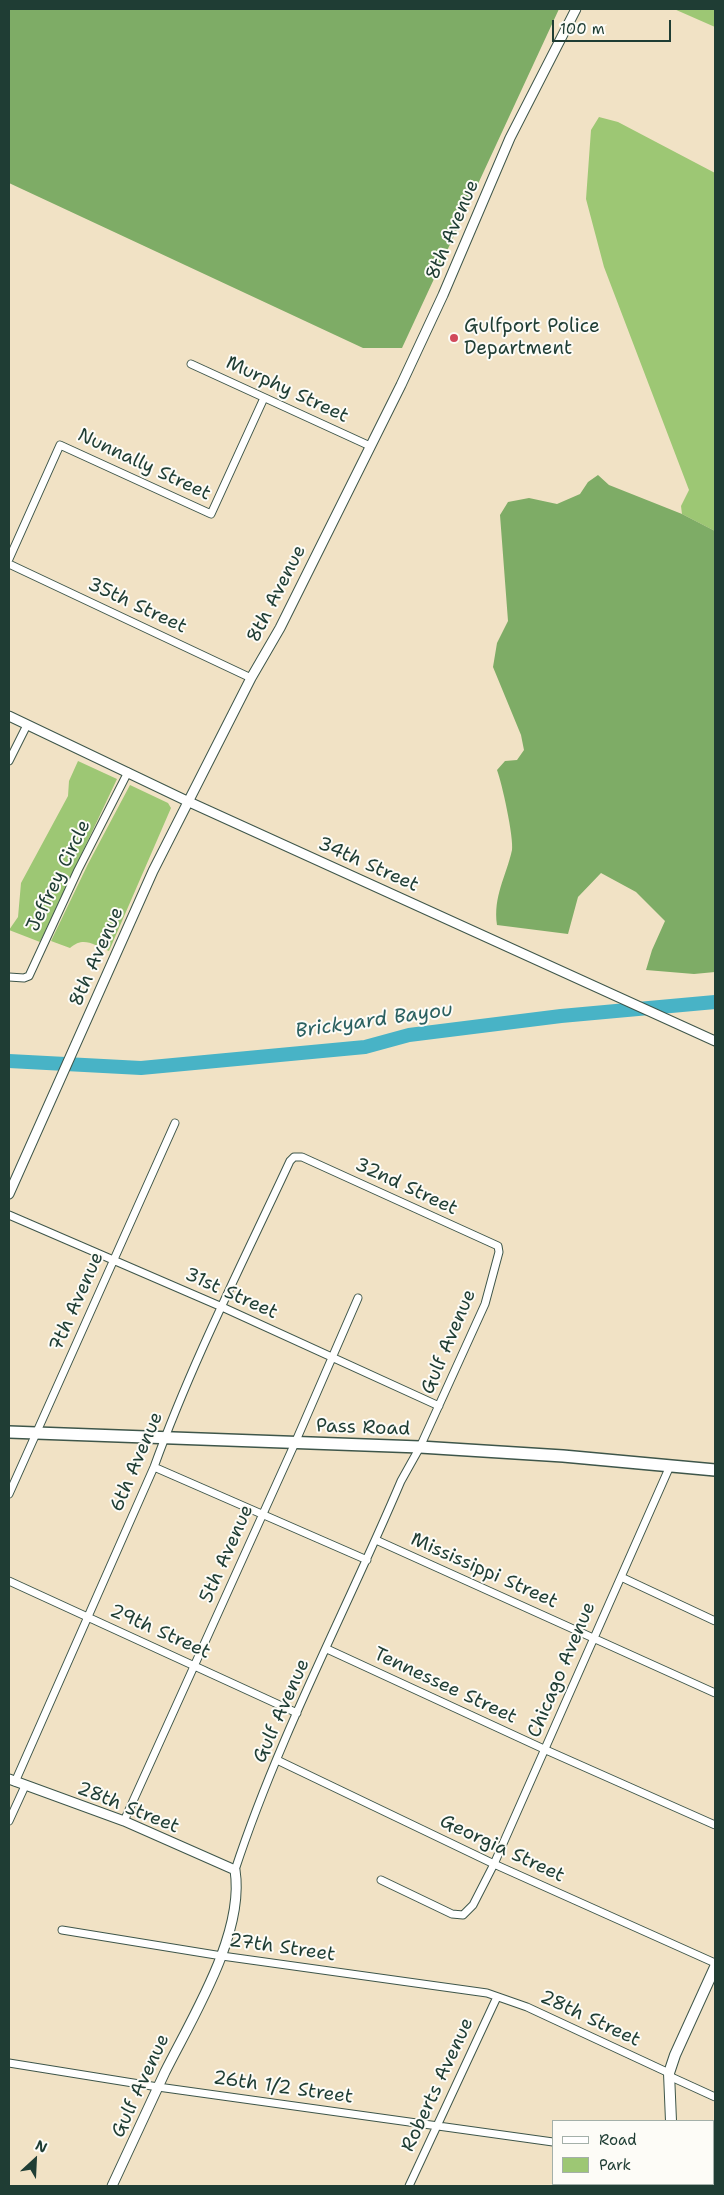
<!DOCTYPE html>
<style>
body{margin:0}
#map{position:relative;width:724px;height:2195px;overflow:hidden;background:#f1e2c5;font-family:"Shantell Sans",sans-serif}
canvas{display:block}
.frame{position:absolute;inset:0;border:10px solid #1f3d34;pointer-events:none}
.legend{position:absolute;left:552px;top:2120px;width:162px;height:65px;box-sizing:border-box;background:#fdfcf7;border:1px solid #a4b0a9;margin:0;padding:6px 9px;list-style:none;font-size:15px;color:#1f3d34}
.legend li{display:flex;align-items:center;gap:10px;height:25px}
.legend b{width:25px;border:1px solid #a4b0a9}
.north{position:absolute;left:10px;top:2135px;width:50px;height:50px;-webkit-text-stroke:4px #fdfcf7;paint-order:stroke;rotate:25deg;font-size:14px;font-weight:700;line-height:20px;text-align:center;color:#1f3d34}
.north::after{content:'';display:block;margin:auto;width:18px;height:22px;background:#1f3d34;clip-path:polygon(50% 0,100% 100%,50% 72%,0 100%)}
.scale{position:absolute;left:552px;top:20px;width:119px;height:22px;box-sizing:border-box;border:2px solid #1f3d34;border-top:0;padding-left:6px;font-size:15px;line-height:18px;white-space:nowrap;color:#1f3d34;-webkit-text-stroke:4px #fdfcf7;paint-order:stroke}
</style>
<div id="map">
<canvas width="724" height="2195"></canvas>
<div class="frame"></div>
<ul class="legend">
<li><b style="height:6px;background:#fff"></b>Road</li>
<li><b style="height:14px;background:#9dc774"></b>Park</li>
</ul>
<div class="north">N</div>
<div class="scale">100 m</div>
</div>
<script>
const g = document.querySelector('canvas').getContext('2d');
g.lineJoin = 'round';
function fill(path, color) { g.fillStyle = color; g.fill(path, 'evenodd'); }
function trace(path, color, width, dash) { g.strokeStyle = color; g.lineWidth = width; g.lineCap = dash ? 'butt' : 'round'; g.setLineDash(dash || []); g.stroke(path); }
function label(font, color, halo, rows, align = 'center') {
  g.font = font + ' "Shantell Sans",sans-serif'; g.lineWidth = 4; g.setLineDash([]); g.textBaseline = 'middle'; g.strokeStyle = halo; g.fillStyle = color; for (const [text, x, y, turn = 0] of rows) {
    g.save(); g.translate(x, y); g.rotate((+turn || 0) * Math.PI / 180); g.textAlign = isNaN(turn) ? turn : align; if (halo) g.strokeText(text, 0, 0); g.fillText(text, 0, 0); g.restore();
  }
}
const green = new Path2D(`
 M 674,9 L 715,9 L 715,27 Z
 M 599,117 L 618,122 L 715,173 L 715,531 L 682,514 L 681,506 L 689,490 L 604,267 L 586,199 L 591,130 Z
 M 78,761 L 117,779 L 40,942 L 9,930 L 18,917 L 21,883 L 68,796 L 69,781 Z
 M 130,785 L 168,803 L 171,808 L 109,951 C 93,945 84,936 70,948 L 51,941 L 88,864 Z`);
const forest = new Path2D(`
 M 9,9 L 559,9 L 402,348 L 363,348 L 9,183 Z
 M 598,475 L 609,485 L 682,514 L 715,531 L 715,972 L 694,974 L 646,970 L 652,950 L 665,921 L 636,892 L 601,873 L 578,897 L 568,934 L 497,925 C 493,896 506,877 512,850 C 514,838 502,783 497,770 L 505,761 L 517,760 L 524,750 L 521,735 L 493,667 L 497,643 L 508,621 L 500,515 L 508,502 L 529,498 L 557,504 L 580,494 L 588,482 Z`);
const river = new Path2D(`
 M 9,1061 L 141,1068 L 365,1047 L 409,1035 L 561,1016 L 715,1002`);
const minor = new Path2D(`
 M 191,364 L 370,446
 M 9,559 L 60,445 L 211,514 L 264,398
 M 9,564 L 251,678
 M 9,761 L 27,725
 M 9,977 L 24,978 L 29,976 L 78,870 L 128,772
 M 9,1215 L 222,1307 L 439,1406
 M 154,1467 L 367,1560
 M 9,1494 L 175,1123
 M 376,1540 L 715,1693
 M 621,1577 L 715,1621
 M 9,1581 L 297,1713
 M 327,1649 L 546,1750 L 715,1825
 M 277,1760 L 494,1864 L 715,1963
 M 15,1782 L 154,1467 C 192,1362 243,1262 290,1161 L 294,1157 L 302,1157 L 498,1246 L 499,1252 L 485,1304 L 420,1447 L 401,1481 C 346,1611 279,1736 235,1870
 M 9,1821 L 25,1786
 M 124,1821 L 295,1443 L 358,1298
 M 381,1880 L 452,1914 L 463,1915 L 473,1905 L 494,1864 L 670,1466
 M 62,1930 L 222,1956 L 487,1993 L 527,2007 L 669,2073
 M 9,2063 L 158,2087 L 553,2142
 M 669,2076 L 715,2097
 M 713,2166 L 715,2166
 M 409,2186 L 497,1997`);
const tertiary = new Path2D(`
 M 9,716 L 187,801 L 715,1041
 M 9,1194 L 153,871 L 251,678 L 280,628 L 401,385 L 443,295 L 510,138 L 576,9
 M 9,1779 L 124,1821 L 235,1870 C 245,1933 193,2016 165,2072 C 147,2110 130,2148 112,2186`);
const secondary = new Path2D(`
 M 671,2121 L 669,2073 L 675,2055 L 715,1967
 M 668,2186 L 669,2184`);
const primary = new Path2D(`
 M 9,1432 L 420,1447 L 563,1456 L 715,1470`);
const markers = [
 [454,338,5,"#d1495b"]
];
const streetNames = [
 ["8th Avenue",453,230,-67],
 ["Murphy Street",287,390,25],
 ["Nunnally Street",144,465,25],
 ["8th Avenue",277,594,-63],
 ["35th Street",137,606,25],
 ["34th Street",368,865,24],
 ["Jeffrey Circle",59,876,-64],
 ["8th Avenue",97,957,-66],
 ["32nd Street",406,1187,25],
 ["31st Street",231,1294,24],
 ["7th Avenue",77,1302,-66],
 ["Gulf Avenue",449,1342,-67],
 ["Pass Road",363,1428,2],
 ["6th Avenue",137,1462,-67],
 ["5th Avenue",227,1554,-66],
 ["Mississippi Street",484,1571,24],
 ["29th Street",160,1632,24],
 ["Chicago Avenue",562,1670,-67],
 ["Tennessee Street",445,1686,25],
 ["Gulf Avenue",282,1711,-66],
 ["28th Street",128,1808,22],
 ["Georgia Street",502,1849,25],
 ["27th Street",282,1948,8],
 ["28th Street",590,2019,25],
 ["Roberts Avenue",438,2085,-65],
 ["Gulf Avenue",141,2086,-65],
 ["26th 1/2 Street",283,2088,8]
];
const poiNames = [
 ["Gulfport Police",464,327],
 ["Department",464,349]
];
const waterNames = [
 ["Brickyard Bayou",374,1021,-8]
];
fill(green, '#9dc774');
fill(forest, '#7eac66');
trace(river, '#48b3c6', 14);
trace(minor, '#3e564a', 9);
trace(tertiary, '#3e564a', 11);
trace(secondary, '#3e564a', 12);
trace(primary, '#3e564a', 14);
trace(minor, '#fff', 7);
trace(tertiary, '#fff', 9);
trace(secondary, '#fff', 10);
trace(primary, '#fff', 11);
for (const [x, y, r, color] of markers) { const dot = new Path2D(); dot.arc(x, y, r, 0, 2 * Math.PI); g.fillStyle = color; g.fill(dot); trace(dot, '#fdfcf7', 2); }
label('19px', '#1f3d34', '#fdfcf7', streetNames);
label('19px', '#1f3d34', '#fdfcf7', poiNames, 'left');
label('italic 20px', '#2b6060', '#fdfcf7', waterNames);
</script>
